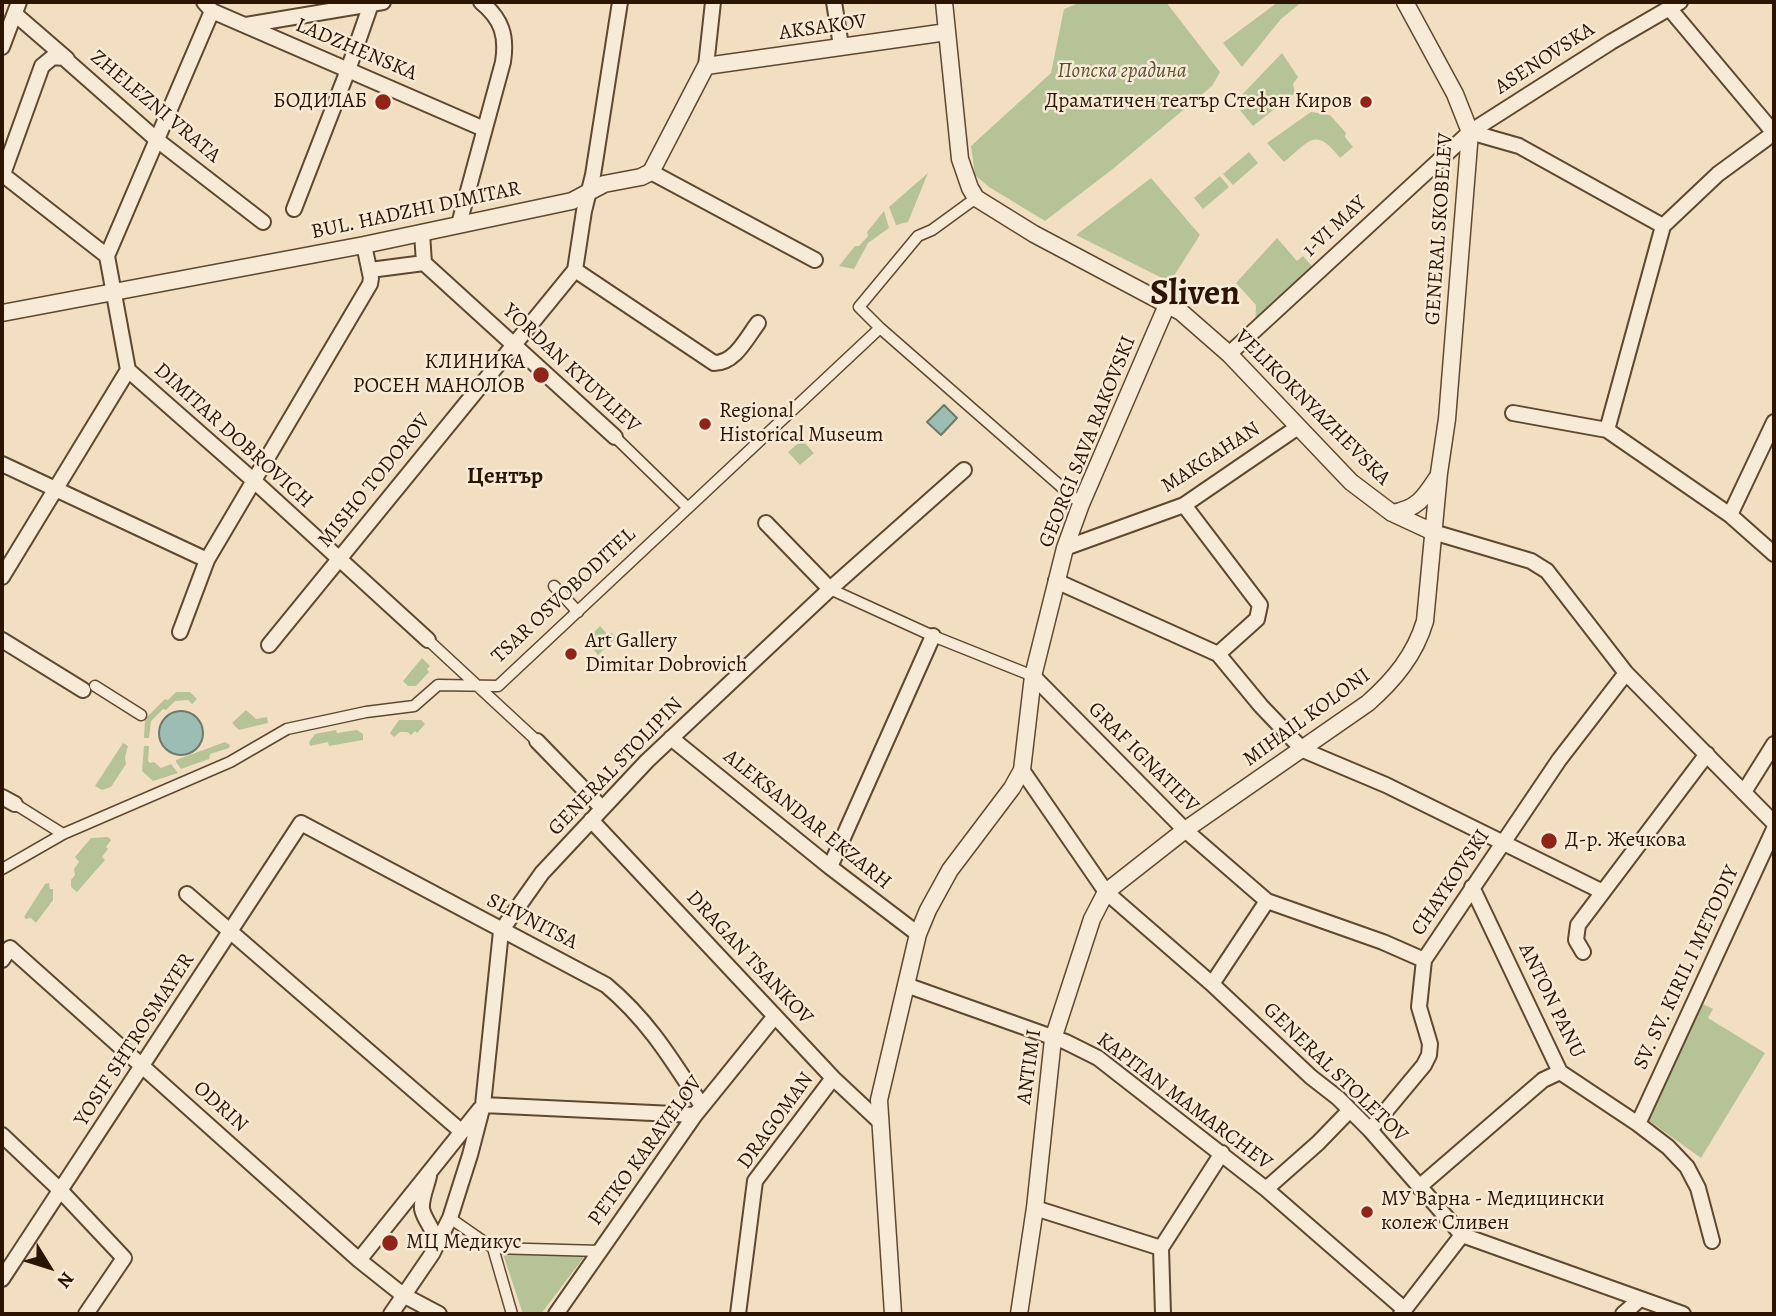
<!DOCTYPE html>
<meta charset="utf-8">
<style>
body{margin:0}
#map{position:relative;width:1776px;height:1316px;overflow:hidden;background:#f2dfc1;font-family:Alegreya,serif}
canvas{display:block}
.frame{position:absolute;inset:0;border:4px solid #2c1500;pointer-events:none}
.north{position:absolute;left:14px;top:1232px;width:70px;height:70px;-webkit-text-stroke:5px #f7ead7;paint-order:stroke;rotate:128deg;font-size:19px;font-weight:700;line-height:28px;text-align:center;color:#2c1500}
.north::after{content:'';display:block;margin:auto;width:24px;height:32px;background:#2c1500;clip-path:polygon(50% 0,100% 100%,50% 72%,0 100%)}
</style>
<div id="map">
<canvas width="1776" height="1316"></canvas>
<div class="frame"></div>
<div class="north">N</div>
</div>
<script>
const g = document.querySelector('canvas').getContext('2d');
g.lineJoin = 'round';
function fill(path, color) { g.fillStyle = color; g.fill(path, 'evenodd'); }
function trace(path, color, width, dash) { g.strokeStyle = color; g.lineWidth = width; g.lineCap = dash ? 'butt' : 'round'; g.setLineDash(dash || []); g.stroke(path); }
function label(font, color, halo, rows, align = 'center') {
  g.font = font + ' Alegreya,serif'; g.lineWidth = 5; g.setLineDash([]); g.textBaseline = 'middle'; g.strokeStyle = halo; g.fillStyle = color; for (const [text, x, y, turn = 0] of rows) {
    g.save(); g.translate(x, y); g.rotate((+turn || 0) * Math.PI / 180); g.textAlign = isNaN(turn) ? turn : align; if (halo) g.strokeText(text, 0, 0); g.fillText(text, 0, 0); g.restore();
  }
}
const green = new Path2D(`
 M 1081,2 L 1166,2 L 1220,72 L 1212,86 L 1114,168 L 1045,221 L 989,187 L 975,175 L 971,146 L 1051,73 L 1064,9 Z
 M 1278,2 L 1302,2 L 1281,19 L 1242,67 L 1223,43 Z
 M 1282,53 L 1298,77 L 1293,84 L 1295,93 L 1253,126 L 1234,103 Z
 M 1311,112 L 1330,115 L 1346,133 L 1345,137 L 1353,147 L 1340,158 C 1315,126 1310,141 1284,162 L 1267,143 Z
 M 1249,152 L 1258,163 L 1233,185 L 1223,174 Z
 M 928,173 L 908,222 L 896,225 L 889,207 Z
 M 1220,176 L 1229,187 L 1203,209 L 1194,198 Z
 M 1151,178 L 1200,235 L 1170,282 L 1076,235 Z
 M 884,211 L 889,228 L 868,243 L 854,269 L 839,266 L 855,246 L 859,246 L 868,236 L 867,232 Z
 M 1277,238 L 1297,261 L 1303,256 L 1317,272 L 1255,330 L 1256,305 L 1236,283 Z
 M 802,440 L 814,453 L 800,465 L 788,452 Z
 M 600,626 L 607,634 L 612,633 L 616,638 L 598,655 L 593,649 L 592,634 Z
 M 422,658 L 430,666 L 427,669 L 429,672 L 416,686 L 408,686 L 403,681 Z
 M 176,692 L 190,692 L 197,699 L 192,704 L 188,700 L 175,701 L 166,710 L 163,709 L 151,721 L 149,738 L 144,738 L 145,719 L 165,699 L 168,700 Z
 M 246,710 L 256,719 L 267,717 L 268,723 L 239,730 L 232,723 Z
 M 399,720 L 421,720 L 425,724 L 417,733 L 415,731 L 411,735 L 407,732 L 400,732 L 394,737 L 390,733 Z
 M 336,730 L 337,733 L 357,730 L 363,734 L 363,740 L 329,746 L 328,742 L 310,746 L 309,742 L 315,734 Z
 M 225,742 L 230,745 L 229,748 L 210,754 L 209,759 L 181,769 L 176,762 L 176,760 Z
 M 123,743 L 128,746 L 125,757 L 126,764 L 111,787 L 102,790 L 95,786 Z
 M 144,746 L 149,746 L 148,761 L 150,763 L 154,762 L 161,768 L 171,764 L 178,773 L 153,781 L 142,771 Z
 M 108,837 L 111,840 L 106,847 L 108,849 L 102,857 L 105,860 L 77,892 L 71,887 L 71,880 L 75,875 L 74,869 L 79,862 L 75,857 L 91,838 Z
 M 49,883 L 50,889 L 53,889 L 53,900 L 36,923 L 31,918 L 26,919 L 24,917 L 45,884 Z
 M 1701,1003 L 1713,1009 L 1708,1018 L 1765,1053 L 1701,1158 L 1648,1120 Z
 M 503,1254 L 579,1254 L 584,1257 L 541,1314 L 523,1314 Z`);
const water = new Path2D(`
 M 944,405 L 957,418 L 941,435 L 927,422 Z
 M159 733a22 22 0 1 1 44 0a22 22 0 1 1-44 0Z`);
const pedestrian = new Path2D(`
 M 880,328 L 1081,504
 M 615,437 L 688,508
 M 554,586 L 578,612
 M 830,589 L 933,636 L 1033,676
 M 428,640 L 537,741
 M 95,686 L 141,715
 M 15,804 L 63,834
 M 2,869 L 63,834 L 230,762 L 287,729 L 366,712 L 414,706 L 438,685 L 498,686 L 880,328 L 859,307 L 918,236 L 932,230 L 976,198
 M 450,1218 L 493,1248
 M 512,1314 L 493,1248 L 600,1251`);
const minor = new Path2D(`
 M 204,2 L 212,11 L 484,129
 M 834,2 L 841,46
 M 1669,8 L 1774,133
 M 212,11 L 107,256 L 128,370 L 253,480 L 428,640
 M 15,14 L 67,59
 M 246,25 L 383,2
 M 2,47 L 19,2
 M 706,66 L 713,2
 M 1470,132 L 1519,146 L 1663,226
 M 651,172 L 815,260
 M 2,174 L 107,256
 M 3,174 L 42,66 L 53,57 L 64,58 L 157,140 L 263,222
 M 294,209 L 348,70 L 371,4
 M 459,224 L 503,62 C 507,36 502,19 481,2
 M 1663,226 L 1718,174 L 1774,133
 M 424,263 L 615,437
 M 370,270 L 424,263 L 422,233
 M 575,270 L 584,211 L 593,175 L 620,2
 M 575,270 L 714,363 C 735,363 746,339 758,323
 M 1229,354 L 1470,132 L 1611,42 L 1680,2
 M 1513,413 L 1607,430 L 1730,515 L 1774,554
 M 1607,430 L 1663,226
 M 2,464 L 207,560
 M 1184,505 L 1260,605 L 1257,619 L 1218,654
 M 1730,515 L 1774,422
 M 766,523 L 830,589
 M 1433,532 L 1531,561 L 1547,571 L 1626,673 L 1774,823
 M 1065,548 L 1184,505 L 1298,427
 M 2,577 L 128,370
 M 1056,581 L 1218,654 L 1261,706 L 1303,750 L 1386,785 L 1603,892
 M 180,632 L 207,560 L 370,284 L 371,278 L 364,245
 M 2,640 L 83,690
 M 269,645 L 575,270
 M 1033,676 L 1185,830 L 1267,901 L 1383,942 L 1424,960
 M 671,738 L 830,867 L 918,934
 M 537,741 L 602,808
 M 1022,770 L 1106,892 L 1212,984 L 1311,1077 L 1338,1098 L 1370,1130 L 1462,1235 L 1683,1314
 M 1744,792 L 1774,744
 M 2,797 L 15,804
 M 591,820 L 833,1078 L 879,1121
 M 830,867 L 933,636
 M 1472,887 L 1560,1072 L 1638,1124 L 1668,1147 L 1687,1167 L 1698,1188 L 1712,1241
 M 187,894 L 462,1132
 M 1583,952 L 1576,940 L 1578,925 L 1707,754
 M 2,960 L 10,948 L 359,1260 L 403,1295 L 439,1314
 M 1212,984 L 1267,901
 M 906,985 L 1066,1042 L 1098,1058 L 1266,1189 L 1404,1309
 M 483,1105 L 695,1115
 M 1638,1124 L 1774,829
 M 1370,1130 L 1424,1065 L 1429,1055 L 1430,1044 L 1419,1007 L 1424,960 L 1559,760 L 1626,673
 M 2,1135 L 60,1190 L 124,1258 L 86,1314
 M 429,1176 C 427,1186 421,1198 422,1209 C 425,1223 437,1230 434,1246
 M 1419,1187 L 1543,1080 L 1560,1072
 M 1266,1189 L 1318,1143 L 1350,1110
 M 1035,1208 L 1161,1248 L 1222,1153
 M 1161,1248 L 1163,1314
 M 359,1260 L 480,1109
 M 2,1279 L 301,823 L 606,985 C 649,1021 672,1060 702,1106
 M 391,1314 L 432,1254 L 450,1218 L 470,1155 L 483,1105 L 501,931 L 542,873 L 647,761 L 830,589 L 964,470
 M 556,1314 L 695,1115 L 775,1016
 M 738,1314 L 755,1181 L 833,1078
 M 1401,1314 L 1462,1235
 M 1623,1314 L 1639,1300`);
const tertiary = new Path2D(`
 M 944,2 L 960,159 L 970,188 L 976,198 L 1034,234 L 1181,312 L 1229,354 L 1351,482 L 1392,513 L 1433,532
 M 2,313 L 364,245 L 572,201 L 604,184 L 641,177 L 651,172 L 706,66 L 947,32
 M 1392,513 C 1417,509 1424,498 1437,478
 M 893,1314 L 879,1100 L 918,934 L 928,910 L 950,870 L 1012,788 L 1022,770 L 1033,676 L 1065,548 L 1081,504 L 1167,305
 M 1019,1314 L 1035,1208 L 1053,1039 L 1092,919 L 1106,892 L 1185,830 L 1368,703 C 1394,680 1415,655 1425,621 L 1439,473 L 1447,419 L 1470,132 L 1455,94 L 1405,2`);
const markers = [
 [383,102,9,"#8f2418"],
 [1366,102,7,"#8f2418"],
 [541,375,9,"#8f2418"],
 [705,424,7,"#8f2418"],
 [571,654,7,"#8f2418"],
 [1549,841,9,"#8f2418"],
 [1367,1212,7,"#8f2418"],
 [390,1243,9,"#8f2418"]
];
const streetNames = [
 ["AKSAKOV",823,28,-8],
 ["LADZHENSKA",356,50,23],
 ["ASENOVSKA",1545,59,-33],
 ["ZHELEZNI VRATA",155,107,40],
 ["BUL. HADZHI DIMITAR",416,211,-12],
 ["1-VI MAY",1335,227,-43],
 ["GENERAL SKOBELEV",1440,229,-86],
 ["YORDAN KYUVLIEV",571,369,43],
 ["VELIKOKNYAZHEVSKA",1312,408,45],
 ["DIMITAR DOBROVICH",233,436,42],
 ["GEORGI SAVA RAKOVSKI",1088,442,-68],
 ["MAKGAHAN",1211,458,-33],
 ["MISHO TODOROV",375,481,-51],
 ["TSAR OSVOBODITEL",564,596,-43],
 ["MIHAIL KOLONI",1307,718,-36],
 ["GRAF IGNATIEV",1143,758,45],
 ["GENERAL STOLIPIN",616,767,-46],
 ["ALEKSANDAR EKZARH",807,820,39],
 ["CHAYKOVSKI",1451,883,-56],
 ["SLIVNITSA",532,922,27],
 ["DRAGAN TSANKOV",749,958,47],
 ["SV. SV. KIRIL I METODIY",1687,968,-65],
 ["ANTON PANU",1551,1001,64],
 ["YOSIF SHTROSMAYER",135,1040,-57],
 ["ANTIM I",1030,1067,-82],
 ["GENERAL STOLETOV",1335,1073,44],
 ["KAPITAN MAMARCHEV",1184,1102,37],
 ["ODRIN",220,1107,42],
 ["DRAGOMAN",776,1121,-54],
 ["PETKO KARAVELOV",646,1151,-54]
];
const parkNames = [
 ["Попска градина",1122,72]
];
const poiNames = [
 ["БОДИЛАБ",367,102,"right"],
 ["Драматичен театър Стефан Киров",1352,102,"right"],
 ["КЛИНИКА",525,363,"right"],
 ["РОСЕН МАНОЛОВ",525,387,"right"],
 ["Regional",719,412],
 ["Historical Museum",719,436],
 ["Art Gallery",585,642],
 ["Dimitar Dobrovich",585,666],
 ["Д-р. Жечкова",1565,841],
 ["МУ Варна - Медицински",1381,1200],
 ["колеж Сливен",1381,1224],
 ["МЦ Медикус",406,1243]
];
const neighbourhoodNames = [
 ["Център",505,477]
];
const townNames = [
 ["Sliven",1195,295]
];
fill(green, '#b6c397');
fill(water, '#9bbdb3');
trace(water, '#6f7a6b', 2);
trace(pedestrian, '#5e4830', 13);
trace(minor, '#5e4830', 18);
trace(tertiary, '#5e4830', 19);
trace(pedestrian, '#f7ead7', 10);
trace(minor, '#f7ead7', 14);
trace(tertiary, '#f7ead7', 16);
for (const [x, y, r, color] of markers) { const dot = new Path2D(); dot.arc(x, y, r, 0, 2 * Math.PI); g.fillStyle = color; g.fill(dot); trace(dot, '#f7ead7', 2.5); }
label('21px', '#2c1500', '#f7ead7', streetNames);
label('italic 21px', '#5c5235', '#f7ead7', parkNames);
label('21px', '#2c1500', '#f7ead7', poiNames, 'left');
label('bold 23px', '#2c1500', '#f7ead7', neighbourhoodNames);
label('bold 35px', '#2c1500', '#f7ead7', townNames);
</script>
